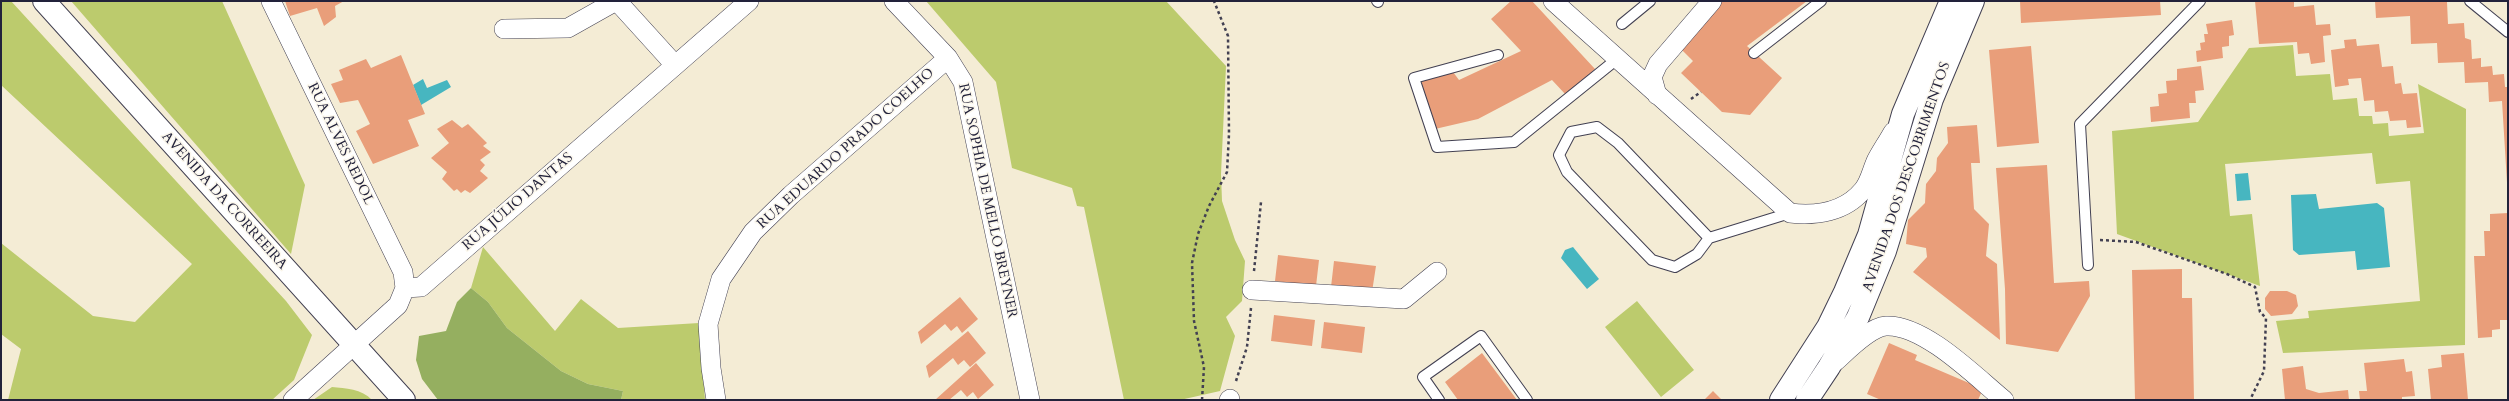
<!DOCTYPE html>
<meta charset="utf-8">
<style>
body{margin:0}
#map{position:relative;width:2509px;height:401px;overflow:hidden;background:#f4ecd5;font-family:Cardo,serif}
canvas{display:block}
.frame{position:absolute;inset:0;border:2px solid #22223b;pointer-events:none}
</style>
<div id="map">
<canvas width="2509" height="401"></canvas>
<div class="frame"></div>
</div>
<script>
const g = document.querySelector('canvas').getContext('2d');
g.lineJoin = 'round';
function fill(path, color) { g.fillStyle = color; g.fill(path, 'evenodd'); }
function trace(path, color, width, dash) { g.strokeStyle = color; g.lineWidth = width; g.lineCap = dash ? 'butt' : 'round'; g.setLineDash(dash || []); g.stroke(path); }
function label(font, color, halo, rows, align = 'center') {
  g.font = font + ' Cardo,serif'; g.lineWidth = 3; g.setLineDash([]); g.textBaseline = 'middle'; g.strokeStyle = halo; g.fillStyle = color; for (const [text, x, y, turn = 0] of rows) {
    g.save(); g.translate(x, y); g.rotate((+turn || 0) * Math.PI / 180); g.textAlign = isNaN(turn) ? turn : align; if (halo) g.strokeText(text, 0, 0); g.fillText(text, 0, 0); g.restore();
  }
}
const green = new Path2D(`
 M 1,1 L 11,1 L 286,301 L 312,335 L 294,380 L 272,400 L 8,400 L 21,349 L 1,334 L 1,243 L 93,316 L 135,322 L 192,264 L 1,85 Z
 M 71,1 L 222,1 L 305,185 L 291,254 Z
 M 926,1 L 1166,1 L 1226,66 L 1221,174 L 1222,201 L 1235,240 L 1245,261 L 1242,301 L 1226,317 L 1235,336 L 1220,391 L 1180,400 L 1124,400 L 1084,207 L 1077,206 L 1072,188 L 1012,168 L 996,82 Z
 M 2293,45 L 2296,76 L 2330,74 L 2333,100 L 2357,98 L 2359,116 L 2372,116 L 2373,124 L 2388,123 L 2389,136 L 2424,133 L 2418,84 L 2466,109 L 2465,345 L 2283,353 L 2276,321 L 2309,318 L 2308,311 L 2420,301 L 2410,181 L 2376,184 L 2372,153 L 2225,164 L 2230,216 L 2252,214 L 2260,286 L 2117,234 L 2112,131 L 2198,122 L 2249,48 Z
 M 483,247 L 555,331 L 581,299 L 618,328 L 699,323 L 705,400 L 621,400 L 623,391 L 588,384 L 561,371 L 507,328 L 488,302 L 471,288 Z
 M 1637,301 L 1694,370 L 1661,397 L 1605,327 Z
 M 332,387 C 345,388 362,389 372,400 L 313,400 Z`);
const forest = new Path2D(`
 M 471,288 L 488,302 L 507,328 L 561,371 L 588,384 L 623,391 L 621,400 L 438,400 L 422,379 L 416,360 L 419,336 L 446,331 L 457,302 Z`);
const water = new Path2D(`
 M 423,79 L 427,88 L 447,80 L 451,87 L 421,105 L 413,85 Z
 M 2248,173 L 2251,200 L 2237,201 L 2235,174 Z
 M 2316,194 L 2319,209 L 2377,203 L 2384,208 L 2390,267 L 2357,270 L 2355,251 L 2299,255 L 2293,250 L 2291,195 Z
 M 1573,247 L 1599,279 L 1587,289 L 1561,258 L 1565,250 Z`);
const building = new Path2D(`
 M 285,1 L 344,1 L 335,6 L 336,17 L 324,26 L 317,8 L 290,16 Z
 M 1511,1 L 1532,1 L 1595,69 L 1566,95 L 1552,80 L 1478,119 L 1435,129 L 1421,81 L 1453,72 L 1459,80 L 1521,51 L 1491,19 Z
 M 1722,1 L 1807,1 L 1747,46 L 1782,78 L 1750,115 L 1722,112 L 1681,73 L 1693,61 L 1681,49 Z
 M 2020,1 L 2160,1 L 2161,15 L 2021,23 Z
 M 2255,1 L 2294,1 L 2294,7 L 2314,5 L 2316,25 L 2330,24 L 2331,35 L 2323,36 L 2325,62 L 2311,64 L 2309,53 L 2298,54 L 2297,42 L 2259,44 Z
 M 2375,1 L 2447,2 L 2448,24 L 2464,23 L 2465,38 L 2471,40 L 2472,59 L 2481,58 L 2481,67 L 2492,66 L 2493,75 L 2504,74 L 2505,87 L 2508,87 L 2508,199 L 2502,101 L 2489,102 L 2488,82 L 2465,83 L 2464,62 L 2438,63 L 2437,43 L 2411,44 L 2410,16 L 2376,18 Z
 M 2232,20 L 2234,35 L 2229,36 L 2229,46 L 2222,47 L 2223,58 L 2197,62 L 2196,51 L 2201,50 L 2200,43 L 2205,42 L 2204,34 L 2208,34 L 2206,24 Z
 M 2356,39 L 2357,46 L 2379,44 L 2382,67 L 2393,66 L 2395,84 L 2401,83 L 2403,94 L 2417,93 L 2421,127 L 2407,128 L 2406,120 L 2390,121 L 2388,111 L 2375,112 L 2374,100 L 2364,101 L 2361,78 L 2348,79 L 2349,85 L 2335,87 L 2331,50 L 2345,48 L 2344,40 Z
 M 2031,46 L 2039,143 L 1997,147 L 1989,50 Z
 M 401,55 L 425,114 L 408,120 L 419,146 L 373,164 L 356,131 L 370,124 L 358,100 L 340,103 L 331,84 L 343,80 L 339,70 L 366,59 L 371,68 Z
 M 2201,66 L 2204,90 L 2195,91 L 2196,103 L 2189,103 L 2190,118 L 2151,122 L 2150,107 L 2159,106 L 2158,94 L 2167,93 L 2166,81 L 2177,80 L 2177,69 Z
 M 452,120 L 462,128 L 468,124 L 487,143 L 483,146 L 491,152 L 480,160 L 485,165 L 480,171 L 488,178 L 470,193 L 465,190 L 461,193 L 457,189 L 454,191 L 442,179 L 447,172 L 431,158 L 449,143 L 437,129 Z
 M 1977,125 L 1980,163 L 1971,163 L 1974,209 L 1989,224 L 1986,256 L 1997,264 L 2000,340 L 1913,272 L 1927,257 L 1926,248 L 1906,244 L 1908,220 L 1925,203 L 1926,184 L 1936,171 L 1937,158 L 1948,143 L 1947,127 Z
 M 2047,165 L 2054,283 L 2089,281 L 2090,296 L 2058,352 L 2006,344 L 2005,289 L 1996,168 Z
 M 2508,213 L 2508,320 L 2500,320 L 2500,329 L 2492,330 L 2492,337 L 2478,338 L 2474,256 L 2485,256 L 2484,231 L 2490,231 L 2490,214 Z
 M 1278,255 L 1319,260 L 1316,286 L 1275,281 Z
 M 1334,261 L 1376,266 L 1372,292 L 1331,287 Z
 M 2182,269 L 2182,298 L 2192,298 L 2194,400 L 2135,400 L 2132,270 Z
 M 2270,291 L 2287,291 L 2296,295 L 2298,306 L 2292,314 L 2271,316 L 2265,309 L 2265,298 Z
 M 960,297 L 978,319 L 962,333 L 957,326 L 951,331 L 945,324 L 921,344 L 918,332 Z
 M 1274,315 L 1315,320 L 1312,346 L 1271,341 Z
 M 1324,322 L 1365,327 L 1362,353 L 1321,348 Z
 M 968,331 L 986,353 L 970,367 L 964,360 L 958,365 L 953,358 L 929,378 L 926,366 Z
 M 1889,343 L 1917,355 L 1915,360 L 1983,389 L 1978,400 L 1881,400 L 1867,394 Z
 M 1482,353 L 1517,400 L 1458,400 L 1445,382 Z
 M 2464,353 L 2468,400 L 2431,400 L 2428,369 L 2442,367 L 2441,355 Z
 M 2404,359 L 2406,372 L 2412,371 L 2415,396 L 2402,397 L 2402,400 L 2360,400 L 2359,391 L 2367,391 L 2364,363 Z
 M 976,363 L 994,385 L 978,399 L 973,392 L 967,397 L 961,390 L 949,400 L 935,400 Z
 M 2303,366 L 2306,389 L 2319,393 L 2348,390 L 2349,400 L 2285,400 L 2282,369 Z
 M 1713,391 L 1722,400 L 1704,400 Z`);
const path = new Path2D(`
 M 1691,99 L 1701,92
 M 2100,240 L 2136,242 L 2227,274 L 2255,287 L 2260,312 L 2266,318 L 2264,371 L 2250,400
 M 1254,271 L 1261,202
 M 1236,381 L 1247,347 L 1251,308
 M 1202,400 L 1204,367 L 1194,321 L 1192,263 L 1198,234 L 1209,206 L 1227,172 L 1229,134 L 1228,36 L 1214,1`);
const lane = new Path2D(`
 M 1377,1 L 1378,2
 M 2470,1 L 2508,32
 M 1622,24 L 1650,1
 M 1754,53 L 1821,1
 M 1498,55 L 1414,78 L 1437,147 L 1514,142 L 1617,59
 M 1709,238 L 1618,143 L 1597,127 L 1571,132 L 1559,155 L 1567,172 L 1652,260 L 1675,267 L 1697,254 L 1709,238 L 1790,213
 M 2088,265 L 2080,124 L 2200,1
 M 1439,400 L 1423,377 L 1481,336 L 1527,400`);
const street = new Path2D(`
 M 271,1 L 403,272 L 405,288 L 398,305 L 293,400
 M 617,1 L 675,65
 M 894,1 L 948,58 L 963,82 L 1030,400
 M 1553,1 L 1790,213 C 1816,216 1845,212 1863,190 C 1870,182 1872,169 1877,159 C 1882,150 1888,141 1893,132
 M 504,29 L 568,28 L 616,1
 M 1657,95 L 1652,77 L 1658,64 L 1712,1
 M 405,288 L 421,287 L 749,1
 M 1252,290 L 1404,299 L 1437,272
 M 1836,361 C 1848,350 1870,327 1886,326 C 1924,324 1976,377 2004,400
 M 716,400 L 711,368 L 708,324 L 721,279 L 753,232 L 791,195 L 948,58
 M 1229,400 L 1230,399`);
const secondary = new Path2D(`
 M 44,1 L 404,400
 M 1781,400 L 1828,327 L 1845,292 L 1869,235 L 1903,114 L 1951,1
 M 1807,400 L 1829,367 L 1858,317 L 1885,251 L 1932,99 L 1973,1`);
const streetNames = [
 ["RUA ALVES REDOL",340,144,64],
 ["RUA EDUARDO PRADO COELHO",846,149,-42],
 ["AVENIDA DOS DESCOBRIMENTOS",1907,177,-71],
 ["AVENIDA DA CORREEIRA",224,201,48],
 ["RUA SOPHIA DE MELLO BREYNER",987,201,78],
 ["RUA JÚLIO DANTAS",518,202,-41]
];
fill(green, '#bccb6d');
fill(forest, '#95af60');
fill(water, '#47b6c0');
fill(building, '#e99e7a');
trace(lane, '#424052', 12);
trace(street, '#424052', 20);
trace(secondary, '#424052', 24);
trace(path, '#424052', 2.5, [3, 3]);
trace(lane, '#fff', 10);
trace(street, '#fff', 19);
trace(secondary, '#fff', 22);
label('14px', '#22223b', '#fbf7ec', streetNames);
</script>
